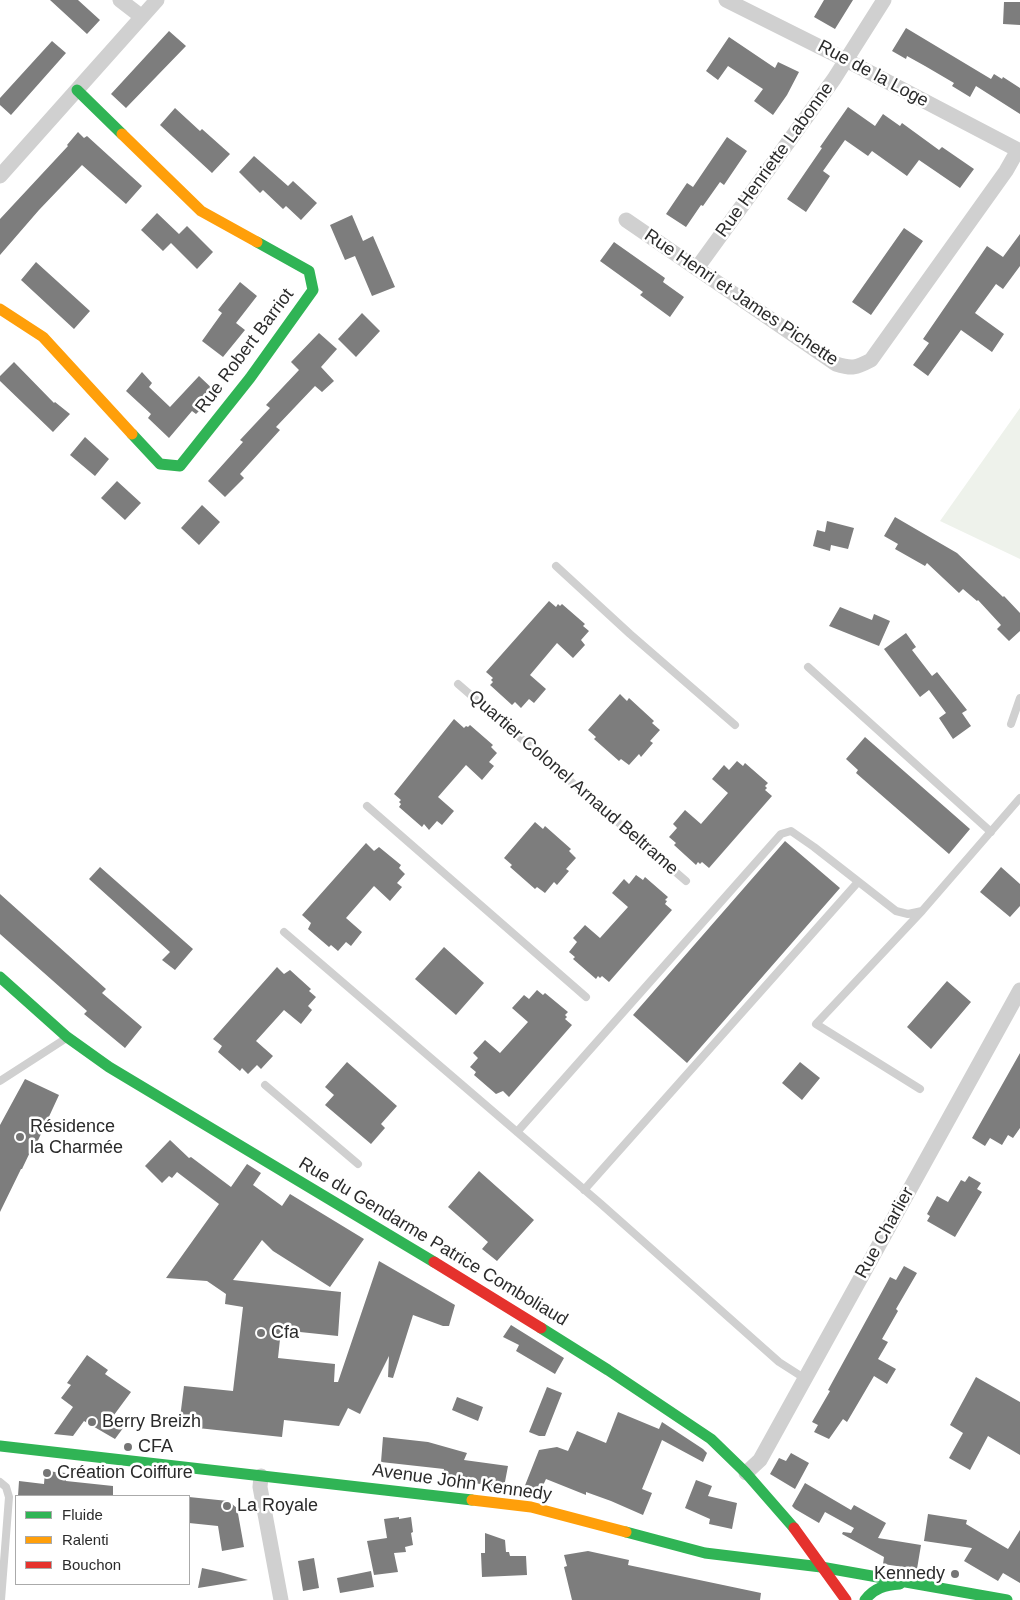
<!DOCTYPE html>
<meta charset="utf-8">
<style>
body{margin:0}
#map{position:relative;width:1020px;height:1600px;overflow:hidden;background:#fff;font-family:Helvetica,sans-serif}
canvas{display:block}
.legend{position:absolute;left:15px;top:1495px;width:175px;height:90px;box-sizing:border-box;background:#fff;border:1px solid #aaa;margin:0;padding:6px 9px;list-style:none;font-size:15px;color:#2b2b2b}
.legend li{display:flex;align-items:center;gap:10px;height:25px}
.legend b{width:25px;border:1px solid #aaa}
</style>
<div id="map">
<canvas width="1020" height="1600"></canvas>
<ul class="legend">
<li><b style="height:6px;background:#30b455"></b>Fluide</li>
<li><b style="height:6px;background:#ff9f0a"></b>Ralenti</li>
<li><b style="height:6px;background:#e5322d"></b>Bouchon</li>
</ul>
</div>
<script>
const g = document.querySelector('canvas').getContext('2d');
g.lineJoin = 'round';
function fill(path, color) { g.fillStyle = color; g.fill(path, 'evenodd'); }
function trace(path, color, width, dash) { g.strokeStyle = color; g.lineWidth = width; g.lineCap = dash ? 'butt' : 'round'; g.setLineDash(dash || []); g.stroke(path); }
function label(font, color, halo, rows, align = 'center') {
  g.font = font + ' Helvetica,sans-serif'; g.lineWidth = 5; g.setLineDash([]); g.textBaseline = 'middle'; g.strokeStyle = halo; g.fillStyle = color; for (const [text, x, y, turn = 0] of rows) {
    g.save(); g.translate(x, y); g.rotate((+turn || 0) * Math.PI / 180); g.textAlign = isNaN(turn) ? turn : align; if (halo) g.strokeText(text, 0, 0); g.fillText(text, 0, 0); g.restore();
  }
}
const green = new Path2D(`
 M 1020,408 L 1020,559 L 940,521 Z`);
const building = new Path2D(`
 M 50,0 L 78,0 L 100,20 L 87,34 Z
 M 824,0 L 853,0 L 835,29 L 814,17 Z
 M 1004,2 L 1020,2 L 1020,25 L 1003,24 Z
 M 906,28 L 991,79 L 994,74 L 1002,79 L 1003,77 L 1020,88 L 1020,114 L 976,86 L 970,97 L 952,86 L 954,83 L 925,66 L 907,56 L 906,59 L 892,51 Z
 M 169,31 L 186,46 L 126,108 L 111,94 Z
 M 729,37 L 775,68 L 778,62 L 799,72 L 787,95 L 773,115 L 754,101 L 763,89 L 728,66 L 718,80 L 706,71 Z
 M 52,41 L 66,53 L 11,115 L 0,105 L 0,98 Z
 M 848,107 L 875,126 L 883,114 L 900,126 L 902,123 L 939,150 L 942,147 L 974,169 L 960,188 L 919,160 L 907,176 L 872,151 L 868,156 L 845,140 L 823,171 L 830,176 L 806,212 L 787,199 L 822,148 L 820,147 Z
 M 175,108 L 200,131 L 202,129 L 230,154 L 212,173 L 160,125 Z
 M 78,132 L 84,138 L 87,136 L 142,186 L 126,204 L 82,165 L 39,210 L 0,255 L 0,219 L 68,146 L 67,145 Z
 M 727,137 L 747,151 L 724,185 L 720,182 L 703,206 L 701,205 L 686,227 L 666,214 L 687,183 L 693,187 Z
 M 254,156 L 288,186 L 293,181 L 317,203 L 301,220 L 286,206 L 283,209 L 263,190 L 260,193 L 239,172 Z
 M 157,213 L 179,234 L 187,226 L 213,252 L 197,269 L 171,243 L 163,251 L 141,230 Z
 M 352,215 L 363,241 L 373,236 L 395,287 L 372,296 L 355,256 L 345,260 L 330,225 Z
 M 904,228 L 923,241 L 871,315 L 852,302 Z
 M 1020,234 L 1020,266 L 1003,289 L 996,284 L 975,313 L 1004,334 L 992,352 L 961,330 L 928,376 L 913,365 L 929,343 L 923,339 L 987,246 L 1003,257 Z
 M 614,242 L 665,278 L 663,282 L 684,297 L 670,317 L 640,295 L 643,292 L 600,261 Z
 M 36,262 L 90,311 L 74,329 L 21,280 Z
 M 240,282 L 257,296 L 236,323 L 245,330 L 223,357 L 202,341 L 222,313 L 218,310 Z
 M 362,313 L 380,331 L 356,357 L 338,339 Z
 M 319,333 L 337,349 L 321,367 L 334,381 L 322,392 L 315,386 L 276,427 L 280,430 L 240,474 L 244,478 L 225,497 L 208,481 L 243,442 L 240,440 L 270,408 L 266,405 L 299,370 L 291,362 Z
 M 14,362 L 54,403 L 55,402 L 70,414 L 53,432 L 0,381 L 0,376 Z
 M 142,372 L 152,383 L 149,387 L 170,407 L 199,376 L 217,393 L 196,414 L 192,411 L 169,438 L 148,418 L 151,414 L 126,391 Z
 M 85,437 L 109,459 L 95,476 L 70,455 Z
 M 117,481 L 141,503 L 125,520 L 101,498 Z
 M 202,505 L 220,522 L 199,545 L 181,528 Z
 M 895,517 L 957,553 L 1003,597 L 1004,596 L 1020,613 L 1020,631 L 1009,641 L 997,629 L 1001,625 L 978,600 L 977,601 L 963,589 L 959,593 L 927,563 L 925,566 L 895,549 L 898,544 L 884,536 Z
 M 827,521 L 854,528 L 848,549 L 831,545 L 830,551 L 813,546 L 817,530 L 825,532 Z
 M 549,601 L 556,607 L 558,604 L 560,606 L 562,604 L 585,624 L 583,626 L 589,631 L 581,640 L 585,645 L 573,658 L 557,643 L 530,675 L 546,689 L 534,703 L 529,699 L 521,708 L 515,702 L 512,705 L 490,685 L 493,682 L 491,680 L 493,678 L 486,672 Z
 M 840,607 L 872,620 L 874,614 L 890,621 L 879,646 L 829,626 Z
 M 906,633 L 916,647 L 912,650 L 932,676 L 937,672 L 967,710 L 962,713 L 971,726 L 953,739 L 939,718 L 946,713 L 929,690 L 920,697 L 884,649 Z
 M 620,694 L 627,701 L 629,698 L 654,721 L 652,723 L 660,730 L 650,741 L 653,743 L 641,757 L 639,754 L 629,765 L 621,759 L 619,761 L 594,739 L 596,737 L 588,730 Z
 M 454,719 L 464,728 L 466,726 L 468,727 L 470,725 L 493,745 L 491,747 L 497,753 L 489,762 L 494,766 L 482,780 L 466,765 L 438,797 L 454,811 L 442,825 L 437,821 L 429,830 L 424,824 L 422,827 L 399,807 L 401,804 L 399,802 L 401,800 L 394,794 Z
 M 865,737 L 970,829 L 949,854 L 856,773 L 858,770 L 846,759 Z
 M 737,761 L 743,766 L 745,763 L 768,783 L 765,786 L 767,788 L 765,790 L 772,796 L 709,868 L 702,862 L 700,864 L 698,862 L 696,865 L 674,845 L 676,843 L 669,837 L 677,828 L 673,824 L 685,810 L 701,824 L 728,793 L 712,779 L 724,765 L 729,770 Z
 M 535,822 L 543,829 L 545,826 L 571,849 L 569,851 L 576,858 L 566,869 L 569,871 L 557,885 L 554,882 L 545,893 L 537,887 L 535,889 L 510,867 L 512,865 L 504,858 Z
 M 785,841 L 840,888 L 687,1063 L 633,1015 Z
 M 366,843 L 374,851 L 379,847 L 401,865 L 399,868 L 405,874 L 397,883 L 402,887 L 390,901 L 374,886 L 346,918 L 362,932 L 351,946 L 346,942 L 338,951 L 331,945 L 329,947 L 308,929 L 311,923 L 302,915 Z
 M 100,867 L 193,949 L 175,970 L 162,960 L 170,952 L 89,879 Z
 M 1001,867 L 1020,884 L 1020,906 L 1010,917 L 980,892 Z
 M 636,875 L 643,880 L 645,877 L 668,897 L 665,900 L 667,901 L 665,904 L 672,910 L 609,982 L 602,976 L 600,978 L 598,976 L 596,979 L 573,959 L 575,957 L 569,952 L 577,942 L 573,938 L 585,925 L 600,938 L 628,907 L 612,893 L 624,879 L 629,884 Z
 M 0,894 L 106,989 L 102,993 L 142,1027 L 125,1048 L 84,1014 L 87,1011 L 0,934 Z
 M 444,947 L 484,983 L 456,1015 L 415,979 Z
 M 277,967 L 284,974 L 290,970 L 311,989 L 309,991 L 316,997 L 308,1006 L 312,1010 L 301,1024 L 284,1010 L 256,1041 L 273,1056 L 261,1069 L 257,1065 L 248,1074 L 242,1068 L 240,1071 L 218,1052 L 222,1046 L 213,1039 Z
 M 947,981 L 971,1002 L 931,1049 L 907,1027 Z
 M 537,990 L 543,995 L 545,993 L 568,1012 L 565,1015 L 567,1017 L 565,1019 L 572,1025 L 509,1097 L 503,1091 L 496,1094 L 474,1075 L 476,1072 L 470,1067 L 478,1058 L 473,1053 L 485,1040 L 500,1053 L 528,1022 L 512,1008 L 524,995 L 529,999 Z
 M 1020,1053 L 1020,1128 L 1013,1138 L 1008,1135 L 1002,1145 L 990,1138 L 985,1146 L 972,1138 Z
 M 347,1062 L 397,1106 L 381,1124 L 385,1128 L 371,1144 L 325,1105 L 334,1095 L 325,1087 Z
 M 800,1062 L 820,1078 L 802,1100 L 782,1083 Z
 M 25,1079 L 59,1095 L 34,1149 L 32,1148 L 22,1169 L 21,1169 L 0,1212 L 0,1125 Z
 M 170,1140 L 189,1158 L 191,1157 L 231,1187 L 247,1164 L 261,1173 L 253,1185 L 282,1206 L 290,1194 L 364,1239 L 330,1287 L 273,1251 L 262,1240 L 233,1280 L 341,1292 L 338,1336 L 281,1330 L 278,1358 L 335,1364 L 334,1382 L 338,1382 L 379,1261 L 455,1305 L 449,1326 L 443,1326 L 413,1315 L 393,1378 L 388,1377 L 389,1356 L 360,1414 L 348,1408 L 339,1426 L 284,1420 L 282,1437 L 179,1426 L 184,1386 L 233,1391 L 243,1307 L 225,1304 L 226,1294 L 207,1281 L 166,1278 L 219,1204 L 177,1172 L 172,1178 L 169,1176 L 162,1183 L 145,1166 Z
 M 479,1171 L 534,1220 L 497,1261 L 482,1249 L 488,1242 L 448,1207 Z
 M 969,1176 L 981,1183 L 977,1189 L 982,1192 L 955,1237 L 927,1221 L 930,1216 L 927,1214 L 937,1196 L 948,1202 L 961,1180 L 965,1182 Z
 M 904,1266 L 917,1273 L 896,1309 L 898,1311 L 882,1339 L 888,1342 L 878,1359 L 896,1369 L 887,1384 L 874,1376 L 847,1422 L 843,1419 L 829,1439 L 814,1432 L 818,1425 L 812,1422 L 830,1391 L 828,1390 L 890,1277 L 896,1280 Z
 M 511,1325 L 564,1358 L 555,1374 L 516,1351 L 519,1345 L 503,1337 Z
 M 87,1355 L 108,1370 L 105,1374 L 131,1392 L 111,1419 L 129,1420 L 115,1439 L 84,1421 L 73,1436 L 54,1434 L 73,1407 L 61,1398 L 71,1385 L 67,1383 Z
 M 976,1377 L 1020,1402 L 1020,1455 L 988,1436 L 970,1470 L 949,1458 L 963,1433 L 950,1425 Z
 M 547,1387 L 562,1393 L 545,1436 L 539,1436 L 529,1432 Z
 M 457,1397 L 483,1407 L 478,1421 L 452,1410 Z
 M 618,1412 L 659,1429 L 662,1422 L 703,1449 L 707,1453 L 703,1462 L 662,1440 L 642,1489 L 652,1493 L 643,1515 L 611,1501 L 586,1492 L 586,1495 L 546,1479 L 539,1494 L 524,1488 L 539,1450 L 557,1447 L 568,1451 L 577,1431 L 606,1443 Z
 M 383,1437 L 428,1442 L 467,1453 L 464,1460 L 508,1466 L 504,1487 L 442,1479 L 444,1469 L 381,1462 Z
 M 791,1453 L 809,1463 L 795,1489 L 770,1474 L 779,1458 L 786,1461 Z
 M 45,1471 L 66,1473 L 66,1481 L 113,1486 L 113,1496 L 18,1496 L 19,1481 L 44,1484 Z
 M 696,1480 L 712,1486 L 708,1496 L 737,1503 L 732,1529 L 709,1524 L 710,1519 L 685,1508 Z
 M 805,1483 L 851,1510 L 854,1505 L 886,1523 L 878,1538 L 921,1545 L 917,1569 L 883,1564 L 884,1557 L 842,1534 L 843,1532 L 851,1533 L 854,1528 L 825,1512 L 819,1523 L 795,1509 L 792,1506 Z
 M 189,1497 L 228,1501 L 237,1508 L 244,1547 L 222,1551 L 218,1526 L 189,1523 Z
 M 928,1514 L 967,1520 L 966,1524 L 1008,1549 L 1020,1530 L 1020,1583 L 1003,1573 L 998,1581 L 964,1561 L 972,1548 L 924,1541 Z
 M 399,1517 L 399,1519 L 411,1517 L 413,1532 L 411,1533 L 413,1545 L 405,1547 L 406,1552 L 394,1553 L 398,1572 L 374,1575 L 367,1541 L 387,1538 L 384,1519 Z
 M 485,1533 L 505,1540 L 506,1552 L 509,1552 L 510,1556 L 526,1556 L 527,1575 L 482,1577 L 481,1553 L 485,1553 Z
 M 588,1551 L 629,1560 L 628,1565 L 761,1593 L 760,1600 L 572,1600 L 564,1567 L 567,1566 L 564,1555 Z
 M 314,1558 L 319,1588 L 303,1591 L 298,1561 Z
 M 202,1568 L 220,1572 L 248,1580 L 198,1588 Z
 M 371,1571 L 374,1587 L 340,1593 L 337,1578 Z`);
const lane = new Path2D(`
 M 556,566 L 630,634 L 735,725
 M 808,667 L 991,832
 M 458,684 L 686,881
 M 1011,724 L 1020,698
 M 367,806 L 586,997
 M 284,932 L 601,1204 L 779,1362 L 804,1378
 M 0,1081 L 65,1039
 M 265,1085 L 358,1164
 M 920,1089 L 816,1024 L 922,911
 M 517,1132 L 781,834 L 791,831 L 814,847 L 896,911 L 908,914 L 922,911 L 1020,798
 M 584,1190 L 858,882
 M 0,1482 L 6,1487 L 9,1497 L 1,1600`);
const street = new Path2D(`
 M 120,0 L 142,17
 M 726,0 L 846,60 L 1020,151
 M 0,176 L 157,0
 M 626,220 L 836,364 C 852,369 856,368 871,360 L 1006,171 L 1018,150
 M 697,268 L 834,79 L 884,0
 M 746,1473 L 760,1460 L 1020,990
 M 261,1476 L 260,1487 L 281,1600`);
const fast = new Path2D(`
 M 77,90 L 122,134
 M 132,434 L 160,464 L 180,466 L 250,378 L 313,290 L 309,271 L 257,242
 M 0,977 L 67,1037 L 109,1067 L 434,1262
 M 541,1328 L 608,1370 L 711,1439 L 746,1473 L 794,1528
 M 0,1446 L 472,1500
 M 626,1532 L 705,1553 L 821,1567 L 1007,1600
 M 865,1600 C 874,1588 885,1585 900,1584`);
const slow = new Path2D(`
 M 122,134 L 201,211 L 257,242
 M 0,309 L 43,337 L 132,434
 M 472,1500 L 531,1507 L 626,1532`);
const jam = new Path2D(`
 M 434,1262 L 541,1328
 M 794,1528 L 846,1600`);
const markers = [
 [20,1137,5,"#757575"],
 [261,1333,5,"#757575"],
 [92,1422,5,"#757575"],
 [128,1447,5,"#757575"],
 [47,1473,5,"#757575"],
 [227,1506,5,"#757575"],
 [955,1574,5,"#757575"]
];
const streetNames = [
 ["Rue de la Loge",873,74,28],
 ["Rue Henriette Labonne",775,160,-54],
 ["Rue Henri et James Pichette",741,298,34],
 ["Rue Robert Barriot",245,351,-53],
 ["Quartier Colonel Arnaud Beltrame",573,783,41],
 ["Rue Charlier",885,1233,-61],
 ["Rue du Gendarme Patrice Comboliaud",433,1242,31],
 ["Avenue John Kennedy",462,1483,8]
];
const poiNames = [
 ["Résidence",30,1127],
 ["la Charmée",30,1148],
 ["Cfa",271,1333],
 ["Berry Breizh",102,1422],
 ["CFA",138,1447],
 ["Création Coiffure",57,1473],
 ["La Royale",237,1506],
 ["Kennedy",945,1574,"right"]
];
fill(green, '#eef2eb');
fill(building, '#7d7d7d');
trace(lane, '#d0d0d0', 8);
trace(street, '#d0d0d0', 15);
trace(fast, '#30b455', 11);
trace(slow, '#ff9f0a', 11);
trace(jam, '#e5322d', 11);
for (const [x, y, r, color] of markers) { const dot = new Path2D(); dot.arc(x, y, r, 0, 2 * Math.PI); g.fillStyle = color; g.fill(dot); trace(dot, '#fff', 2); }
label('18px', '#2b2b2b', '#fff', streetNames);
label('18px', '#2b2b2b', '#fff', poiNames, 'left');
</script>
